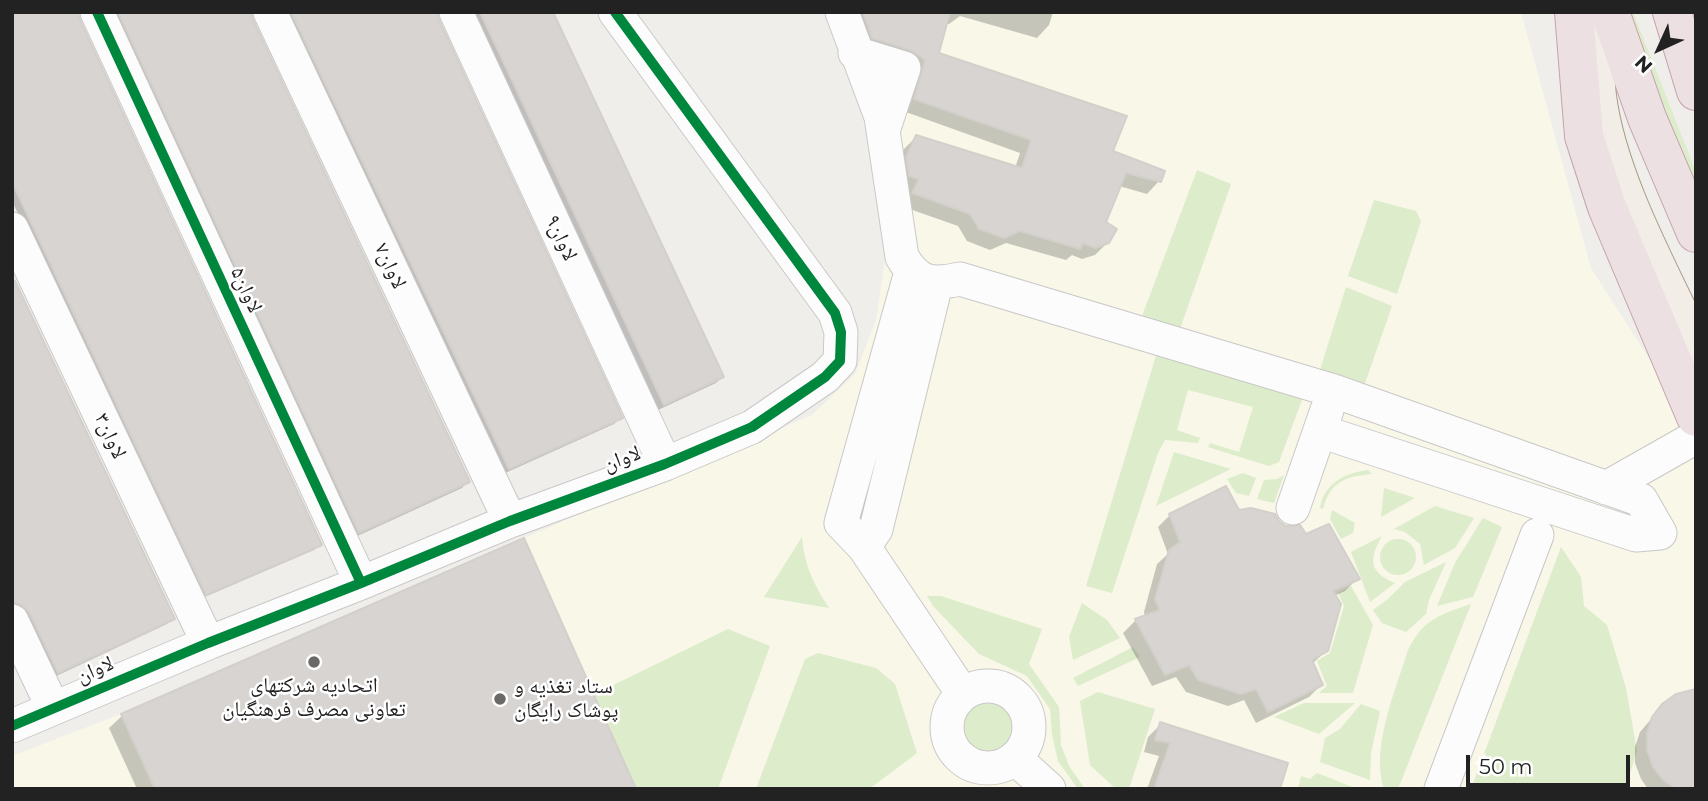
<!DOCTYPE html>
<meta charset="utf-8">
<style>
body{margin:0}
#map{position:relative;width:1708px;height:801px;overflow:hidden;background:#f0eeeb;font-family:Montserrat,sans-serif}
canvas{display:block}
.frame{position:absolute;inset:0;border:14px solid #222;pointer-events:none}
.north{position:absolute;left:1624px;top:14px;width:70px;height:70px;-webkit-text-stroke:5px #fff;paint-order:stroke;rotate:225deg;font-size:19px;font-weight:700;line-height:28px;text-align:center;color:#222}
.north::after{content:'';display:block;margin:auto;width:24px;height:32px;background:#222;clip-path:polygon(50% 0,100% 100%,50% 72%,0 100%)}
.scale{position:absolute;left:1466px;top:755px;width:164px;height:32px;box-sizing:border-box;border:4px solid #222;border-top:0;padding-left:9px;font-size:21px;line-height:24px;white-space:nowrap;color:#222;-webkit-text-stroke:5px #fff;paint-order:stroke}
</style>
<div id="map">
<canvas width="1708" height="801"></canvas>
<div class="frame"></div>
<div class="north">N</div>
<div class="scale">50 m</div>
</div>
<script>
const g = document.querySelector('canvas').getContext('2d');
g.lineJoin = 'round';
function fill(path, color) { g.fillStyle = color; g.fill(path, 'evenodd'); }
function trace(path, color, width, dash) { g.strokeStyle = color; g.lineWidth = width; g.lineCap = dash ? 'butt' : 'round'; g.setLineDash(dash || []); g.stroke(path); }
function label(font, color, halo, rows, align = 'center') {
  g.font = font + ' Montserrat,"Noto Naskh Arabic",sans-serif'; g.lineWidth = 5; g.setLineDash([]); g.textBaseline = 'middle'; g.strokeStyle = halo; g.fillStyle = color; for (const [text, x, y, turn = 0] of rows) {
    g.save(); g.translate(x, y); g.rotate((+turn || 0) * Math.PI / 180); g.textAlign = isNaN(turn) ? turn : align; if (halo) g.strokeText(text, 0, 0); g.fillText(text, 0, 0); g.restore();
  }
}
const education = new Path2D(`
 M 830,12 L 1521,12 L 1591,268 L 1696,432 L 1696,789 L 636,789 L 524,538 L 812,415 L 855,374 L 876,320 L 887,246 L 873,132 Z
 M 121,714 L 155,789 L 12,789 L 12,756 Z`);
const grass = new Path2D(`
 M 1633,12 L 1696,172 L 1696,212 L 1623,19 Z
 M 1197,170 L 1231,184 L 1180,329 L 1142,316 Z
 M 1374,200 L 1416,211 L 1421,221 L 1397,294 L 1348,276 Z
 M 1346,287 L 1392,306 L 1363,389 L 1319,373 Z
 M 1158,349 L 1306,389 L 1279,462 L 1269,466 L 1208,447 L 1210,443 L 1239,452 L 1253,407 L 1188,390 L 1177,430 L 1200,438 L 1198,443 L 1165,440 L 1158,453 L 1112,593 L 1086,586 Z
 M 1174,452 L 1231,469 L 1156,506 Z
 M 1368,470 L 1372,474 C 1346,476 1330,482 1323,509 L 1320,508 C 1324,483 1345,473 1368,470 Z
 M 1243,473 L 1256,478 L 1249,496 L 1236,493 L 1227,479 Z
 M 1284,475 L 1274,503 L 1257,499 L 1264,480 L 1277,479 Z
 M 1384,488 L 1415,498 L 1381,517 Z
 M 1435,506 L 1474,518 L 1455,548 L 1424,565 L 1420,544 L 1405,532 L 1394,529 Z
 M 1332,510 L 1355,523 L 1353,533 L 1341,539 L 1330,519 Z
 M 1483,518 L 1502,527 L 1473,597 L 1437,606 L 1455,563 Z
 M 1382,536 C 1369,559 1368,572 1395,583 L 1370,602 L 1351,552 Z
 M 802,537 C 804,565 814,585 829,608 L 764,597 Z
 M1380 557a18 18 0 1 1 36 0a18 18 0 1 1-36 0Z
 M 1561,547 L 1581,577 L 1584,606 L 1607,625 L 1626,688 L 1637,751 L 1625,789 L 1471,789 Z
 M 1446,562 L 1429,600 L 1426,614 L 1406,632 L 1382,623 L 1373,610 L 1388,599 L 1405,582 Z
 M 1351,586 L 1373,625 L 1353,693 L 1319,693 L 1327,686 L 1317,661 L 1330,653 L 1344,606 L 1338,593 Z
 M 927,596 L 941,596 L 1042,629 L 1029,664 L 1059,707 L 1061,745 L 1069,766 L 1085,789 L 1078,789 L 1058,761 L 1052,735 L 1050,709 L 1027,676 L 979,654 L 933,606 Z
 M 1082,603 L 1107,620 L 1120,638 L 1073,660 L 1069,637 Z
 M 1471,604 L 1398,789 L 1384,789 C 1370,749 1396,689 1408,650 C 1424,618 1440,615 1471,604 Z
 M 728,629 L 770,646 L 718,789 L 636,789 L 595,694 Z
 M 1133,647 L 1140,657 L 1078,686 L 1073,678 Z
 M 818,653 L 876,668 L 895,684 L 917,753 L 869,789 L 756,789 L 805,659 Z
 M 1098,692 L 1155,709 L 1129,789 L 1116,789 L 1090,765 L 1080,701 Z
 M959 727a27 27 0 1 1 54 0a27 27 0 1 1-54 0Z
 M 1304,703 L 1355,703 L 1319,734 L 1274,717 Z
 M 1361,704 L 1380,711 L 1371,753 L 1370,780 L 1320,762 L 1325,738 L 1340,729 Z
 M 1317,773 L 1355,788 L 1356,789 L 1298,789 L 1301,776 L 1310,779 Z`);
const shadow = new Path2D(`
 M 12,12 L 320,544 L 314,550 L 200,599 L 12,201 Z
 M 110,12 L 249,12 L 468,481 L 462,488 L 353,538 Z
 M 283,12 L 436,12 L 437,21 L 620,418 L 614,424 L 503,474 Z
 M 471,12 L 550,12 L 722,377 L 716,383 L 658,410 Z
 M 844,12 L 1053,12 L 1049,25 L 1037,38 L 960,16 L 949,24 L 945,24 L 937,54 L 1159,181 L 1147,194 L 1119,186 L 1104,222 L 1108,242 L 1095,255 L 1082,259 L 1072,255 L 1066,260 L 1006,243 L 990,250 L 967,241 L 958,226 L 901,206 L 895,171 L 904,149 L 916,137 L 1015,168 L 1020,153 L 903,111 Z
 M 12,279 L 173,618 L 167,624 L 52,678 L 12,609 Z
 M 1238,512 L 1278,522 L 1305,536 L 1358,578 L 1345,591 L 1334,596 L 1327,650 L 1312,664 L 1321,685 L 1309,697 L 1256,723 L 1244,700 L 1228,706 L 1186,692 L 1176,677 L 1152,686 L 1123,633 L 1136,620 L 1145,617 L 1144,612 L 1157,564 L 1168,554 L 1158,527 L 1170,515 Z
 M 523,541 L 634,789 L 137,789 L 109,728 L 122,716 Z
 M 1663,705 L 1696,789 L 1648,789 L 1641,779 L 1635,763 L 1635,747 L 1640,732 Z
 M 1161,724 L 1278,789 L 1147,789 L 1159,756 L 1144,752 L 1148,737 Z`);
const building = new Path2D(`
 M 12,12 L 78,12 L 80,20 L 322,545 L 206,595 L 12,182 Z
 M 118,12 L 251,12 L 253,20 L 470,482 L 359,533 Z
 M 291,12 L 437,12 L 439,20 L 623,418 L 509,469 Z
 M 480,12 L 553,12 L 724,377 L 664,405 Z
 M 863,12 L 950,12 L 939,53 L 1127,116 L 1113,151 L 1165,171 L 1161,182 L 1126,173 L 1106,222 L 1117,229 L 1109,243 L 1095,248 L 1083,243 L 1080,249 L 1020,231 L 1004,238 L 979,229 L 970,214 L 912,193 L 919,179 L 909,176 L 906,157 L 916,135 L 1022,168 L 1031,140 L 914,99 L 925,60 L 910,50 L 872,38 Z
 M 15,281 L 175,619 L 58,673 L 29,612 L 22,605 L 12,602 L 12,282 Z
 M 1226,486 L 1239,510 L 1251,508 L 1275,514 L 1279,521 L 1286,526 L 1300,525 L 1306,534 L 1329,524 L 1360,579 L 1333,591 L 1341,604 L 1328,651 L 1312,660 L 1323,685 L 1268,712 L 1256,689 L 1241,694 L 1198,680 L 1189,665 L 1165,675 L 1135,619 L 1160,610 L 1155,599 L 1169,550 L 1180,542 L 1169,514 Z
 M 524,538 L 636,789 L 155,789 L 121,714 Z
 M 1696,689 L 1696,789 L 1677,789 L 1664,781 L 1653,767 L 1647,750 L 1647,733 L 1652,717 L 1662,704 L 1676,694 Z
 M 1160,722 L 1288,763 L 1280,789 L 1154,789 L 1170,743 L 1155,740 Z`);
const minor = new Path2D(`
 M 97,12 L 361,583
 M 270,12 L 510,521
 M 456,12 L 665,464
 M 842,12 L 881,117 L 902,257 C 918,284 932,285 960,279 L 1334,391 L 1641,500 L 1660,533 L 1636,535 L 1320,431
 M 855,53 L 904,68 L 883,131
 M 12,229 L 208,643
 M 911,272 L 841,523 L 864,547 L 876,529 L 936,284
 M 1606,488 L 1696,437
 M 1293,508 L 1327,410
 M 864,547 L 963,694
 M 12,621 L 53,708
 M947 727a41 41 0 1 1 82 0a41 41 0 1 1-82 0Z
 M 12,726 L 208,643 L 361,583 L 510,521 L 665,464 L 752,427 L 825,377 L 840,361 L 841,332 L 835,313 L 615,12
 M 1016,759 L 1049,789
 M 1441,789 L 1537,535`);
const major = new Path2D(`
 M 1609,12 C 1599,37 1593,69 1597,96 C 1607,178 1661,274 1696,349`);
const highway = new Path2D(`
 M 1574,12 L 1584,136 L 1607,207 L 1696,417
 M 1610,12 L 1647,118 L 1696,233
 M 1672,12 L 1696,91`);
const cycleway = new Path2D(`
 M 97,12 L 361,583
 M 12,726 L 208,643 L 361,583 L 510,521 L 665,464 L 752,427 L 825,377 L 840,361 L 841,332 L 835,313 L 615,12`);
const markers = [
 [314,662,7,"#6a6968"],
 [500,699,7,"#6a6968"]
];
const streetNames = [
 ["۹لاوان",561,238,65],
 ["۷لاوان",390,266,65],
 ["۵لاوان",246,290,65],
 ["۳لاوان",110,436,65],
 ["لاوان",622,459,-20],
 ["لاوان",95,670,-23]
];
const poiNames = [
 ["اتحادیه شرکتهای",314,686],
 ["تعاونی مصرف فرهنگیان",314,710],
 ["ستاد تغذیه و",514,687,"left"],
 ["پوشاک رایگان",514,711,"left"]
];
fill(education, '#f8f7e8');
fill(grass, '#ddeccb');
fill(shadow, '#0003');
fill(building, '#d7d4d2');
trace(building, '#d3d0cc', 2);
trace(minor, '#c9c8c7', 35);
trace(major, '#a79c86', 40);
trace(highway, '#c5a2ac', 40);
trace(minor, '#fdfcfc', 33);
trace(major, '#f3ede7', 38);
trace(highway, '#ece0e2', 38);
trace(cycleway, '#00873e', 10);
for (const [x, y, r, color] of markers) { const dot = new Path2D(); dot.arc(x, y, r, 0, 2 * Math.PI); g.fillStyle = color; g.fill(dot); trace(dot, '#fff', 2.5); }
label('21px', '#222', '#fff', streetNames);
label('21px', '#222', '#fff', poiNames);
</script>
